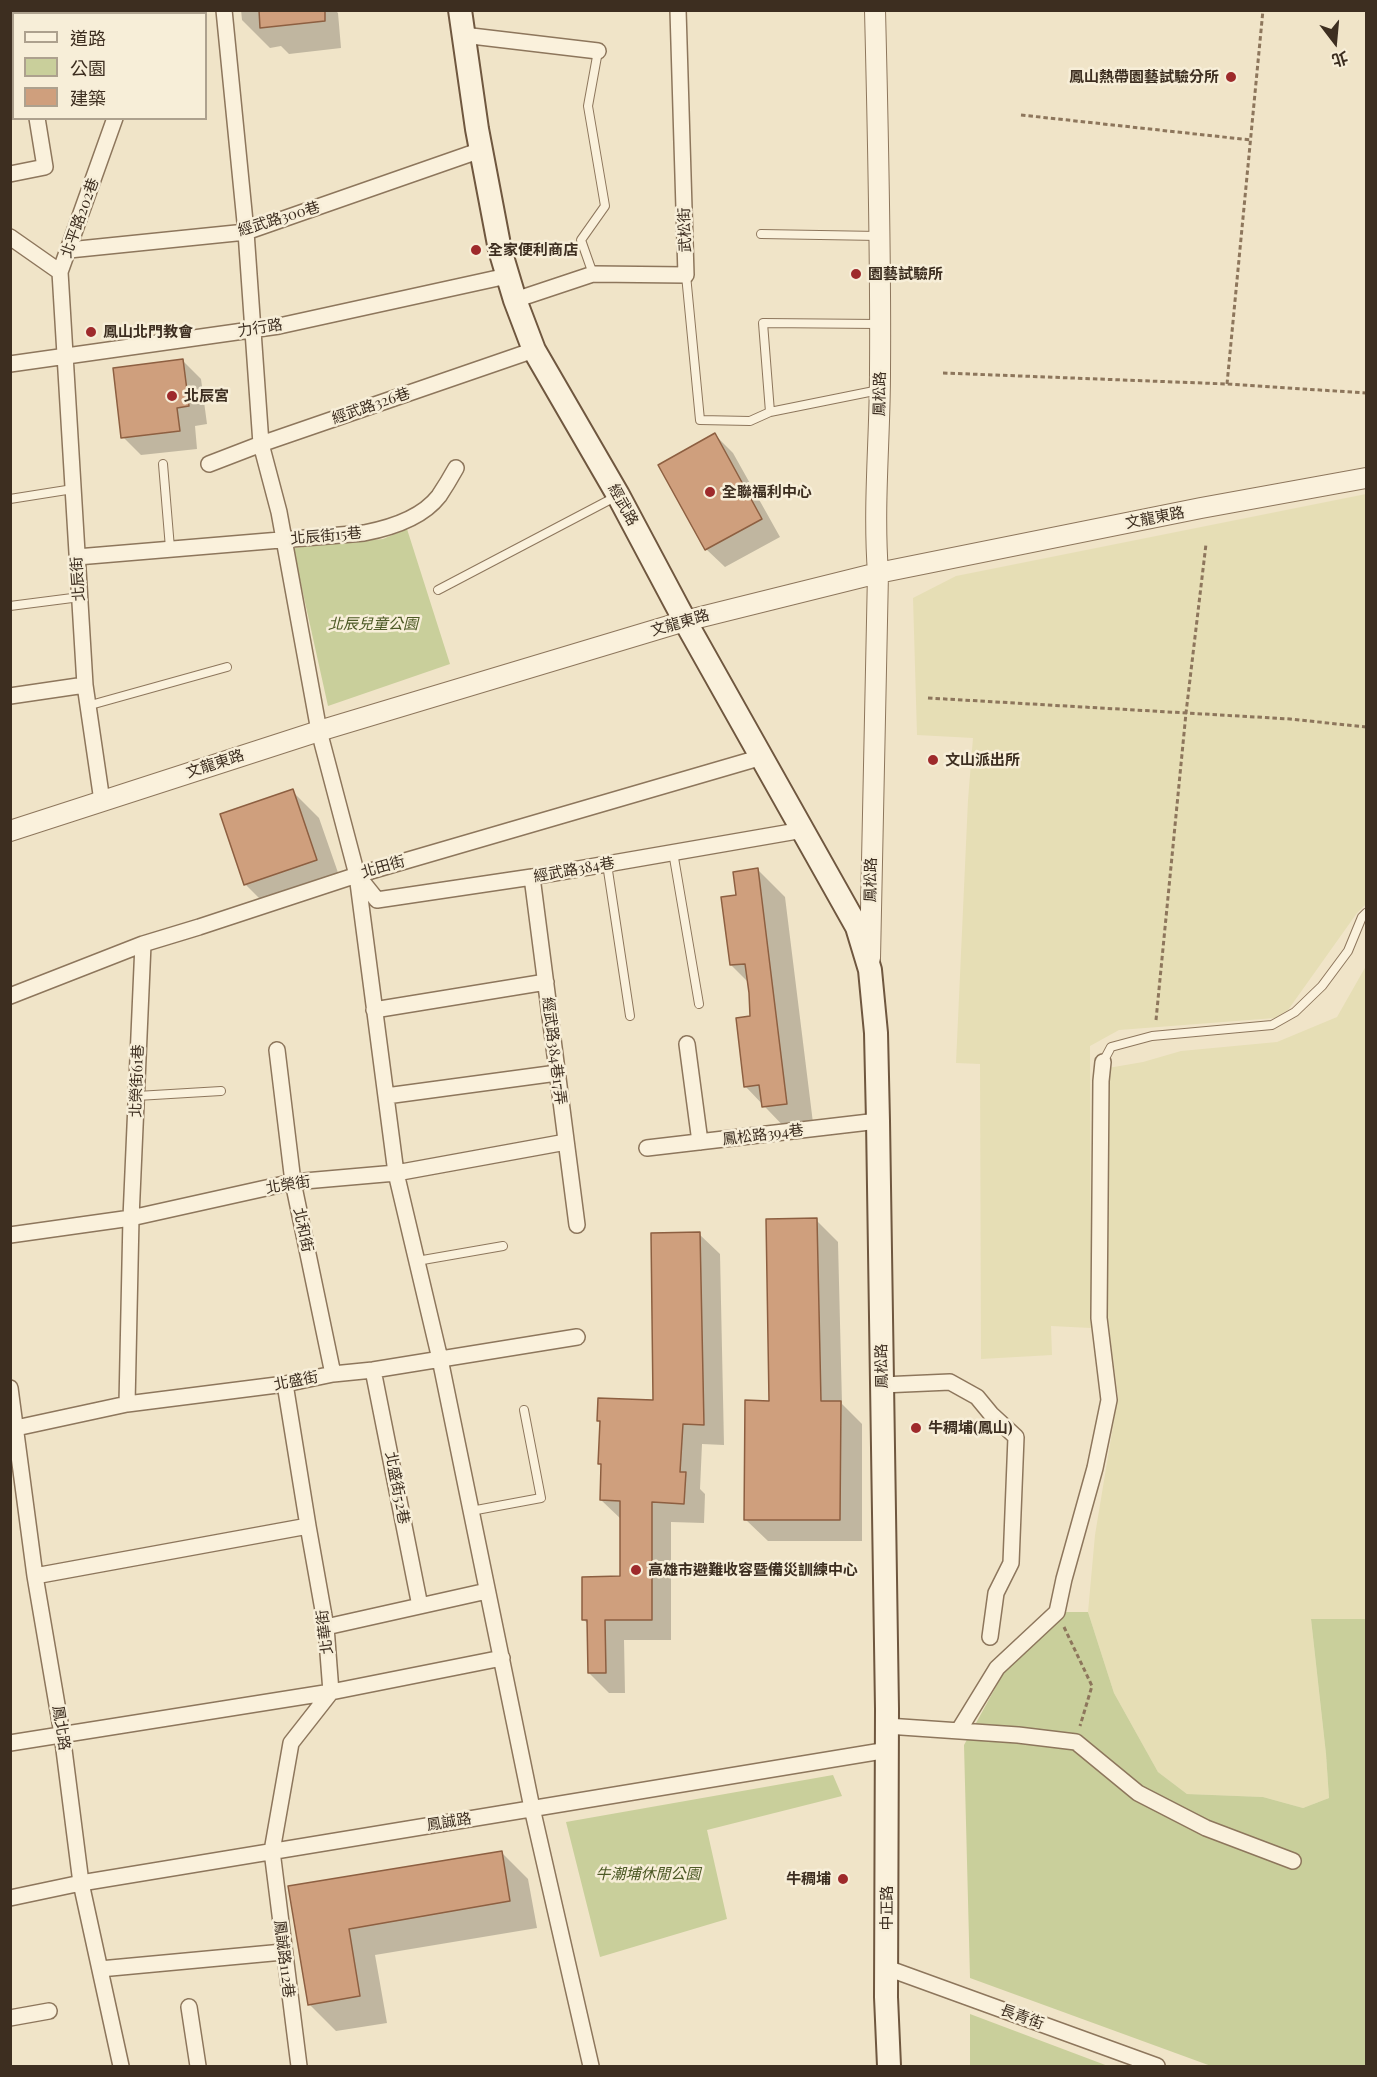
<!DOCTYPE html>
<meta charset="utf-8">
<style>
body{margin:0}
#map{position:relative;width:1377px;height:2077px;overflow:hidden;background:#f0e4c8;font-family:"Playfair Display","Noto Sans TC",serif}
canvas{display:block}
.frame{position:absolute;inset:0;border:12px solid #3d2e20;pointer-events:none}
.legend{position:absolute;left:12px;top:12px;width:195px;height:108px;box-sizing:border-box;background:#f7eed8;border:2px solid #ada18e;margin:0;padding:8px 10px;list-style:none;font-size:18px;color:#3d2e20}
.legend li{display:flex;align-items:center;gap:12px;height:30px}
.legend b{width:30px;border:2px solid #ada18e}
.north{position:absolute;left:1305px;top:12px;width:60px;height:60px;-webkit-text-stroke:4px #f7eed8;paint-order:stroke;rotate:164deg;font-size:16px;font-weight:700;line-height:24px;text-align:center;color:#3d2e20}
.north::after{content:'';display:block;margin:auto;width:21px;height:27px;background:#3d2e20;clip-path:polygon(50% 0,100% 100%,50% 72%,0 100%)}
</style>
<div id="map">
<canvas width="1377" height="2077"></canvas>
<div class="frame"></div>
<ul class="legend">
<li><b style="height:8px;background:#faf1dc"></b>道路</li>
<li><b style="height:16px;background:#c9cf9b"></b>公園</li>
<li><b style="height:16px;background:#cf9f7d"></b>建築</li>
</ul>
<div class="north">北</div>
</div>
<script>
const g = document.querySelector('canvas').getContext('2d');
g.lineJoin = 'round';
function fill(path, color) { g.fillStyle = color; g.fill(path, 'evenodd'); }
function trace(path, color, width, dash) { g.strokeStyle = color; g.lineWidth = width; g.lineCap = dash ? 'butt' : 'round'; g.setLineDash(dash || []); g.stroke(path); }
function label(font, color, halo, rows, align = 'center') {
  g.font = font + ' "Playfair Display","Noto Sans TC",serif'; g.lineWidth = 5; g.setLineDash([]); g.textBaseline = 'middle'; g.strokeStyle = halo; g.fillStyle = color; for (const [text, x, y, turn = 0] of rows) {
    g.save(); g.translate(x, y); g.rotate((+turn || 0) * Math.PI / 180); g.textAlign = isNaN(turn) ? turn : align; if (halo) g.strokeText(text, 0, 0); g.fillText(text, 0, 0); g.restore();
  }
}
const farmland = new Path2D(`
 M 1366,494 L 1366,904 L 1357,913 L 1288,1010 L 1275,1018 L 1119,1030 L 1090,1046 L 1091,1328 L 1051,1326 L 1052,1355 L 981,1359 L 980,1064 L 956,1063 L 968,800 L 973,738 L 917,735 L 913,598 L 956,576 Z
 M 1366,966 L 1366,1619 L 1311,1619 L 1326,1754 L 1329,1798 L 1303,1808 L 1263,1797 L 1187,1794 L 1158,1772 L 1114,1693 L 1088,1612 L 1095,1535 L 1118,1396 L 1106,1306 L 1108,1068 L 1143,1062 L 1181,1051 L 1277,1042 L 1337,1017 Z`);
const green = new Path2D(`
 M 407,529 L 450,664 L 328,706 L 293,548 L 383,539 Z
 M 1064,1612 L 1088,1612 L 1114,1693 L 1158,1772 L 1187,1794 L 1263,1797 L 1303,1808 L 1329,1798 L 1326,1754 L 1311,1619 L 1366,1619 L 1366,2066 L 1211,2066 L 970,1978 L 964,1745 L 1010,1661 Z
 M 833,1775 L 842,1796 L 707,1830 L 727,1919 L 600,1957 L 566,1822 Z
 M 970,2014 L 1108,2066 L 970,2066 Z`);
const shadow = new Path2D(`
 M 241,10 L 335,10 L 338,13 L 341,48 L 289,54 L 281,46 L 270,48 L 242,20 Z
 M 183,361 L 201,379 L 207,424 L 195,426 L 197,449 L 141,455 L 123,437 Z
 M 715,435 L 733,453 L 780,537 L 725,567 L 706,549 Z
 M 292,791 L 319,818 L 343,887 L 272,911 L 245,884 Z
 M 758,870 L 785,897 L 814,1131 L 791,1134 L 745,1086 L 752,1018 L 748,982 L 731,965 L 738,896 Z
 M 816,1220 L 838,1242 L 842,1404 L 862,1424 L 862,1541 L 768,1541 L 746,1520 L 771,1402 Z
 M 699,1234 L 720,1254 L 724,1445 L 702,1444 L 700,1489 L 705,1494 L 704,1523 L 671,1522 L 671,1640 L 624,1640 L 625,1693 L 609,1693 L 589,1673 L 589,1625 L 583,1619 L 621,1578 L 622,1520 L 601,1500 L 602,1424 L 599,1421 L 655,1401 Z
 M 501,1852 L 528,1879 L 537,1928 L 375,1955 L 387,2023 L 336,2031 L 309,2004 L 341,1879 Z`);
const building = new Path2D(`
 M 259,10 L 325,10 L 325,21 L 260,28 Z
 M 183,359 L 189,406 L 177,408 L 180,431 L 121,438 L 113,368 Z
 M 715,433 L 762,519 L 705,550 L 658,465 Z
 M 293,789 L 317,860 L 244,885 L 220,814 Z
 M 758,868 L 787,1104 L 762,1107 L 759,1085 L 744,1087 L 736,1018 L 750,1016 L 749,993 L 745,964 L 730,965 L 721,897 L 736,895 L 733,872 Z
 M 817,1218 L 821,1401 L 841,1401 L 840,1520 L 744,1520 L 745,1400 L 769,1401 L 766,1219 Z
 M 700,1232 L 704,1425 L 683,1424 L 680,1472 L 686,1472 L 684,1504 L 652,1502 L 652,1620 L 605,1620 L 606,1673 L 588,1673 L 587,1620 L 582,1620 L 582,1577 L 620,1576 L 620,1501 L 600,1500 L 601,1464 L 598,1464 L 600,1421 L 597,1421 L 598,1398 L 653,1400 L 651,1233 Z
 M 502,1851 L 510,1901 L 349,1929 L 360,1996 L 308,2005 L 288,1886 Z`);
const path = new Path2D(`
 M 1021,115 L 1251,140
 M 943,373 L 1227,384 L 1366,393
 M 1227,384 L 1263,10
 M 928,698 L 1290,719 L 1366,727
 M 1156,1020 L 1186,713 L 1206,544
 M 1064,1627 L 1092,1686 L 1080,1726`);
const service = new Path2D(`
 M 761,234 L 879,236
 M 593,274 L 581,240 L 605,206 L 588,106 L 598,51
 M 686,275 L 700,420 L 750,421 L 770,412 L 879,390
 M 770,412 L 763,323 L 879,324
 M 163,464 L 170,548
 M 10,499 L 73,489
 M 438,590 L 617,496
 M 10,606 L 80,597
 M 87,706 L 227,667
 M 673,852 L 699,1004
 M 607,864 L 630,1016
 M 1103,1062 L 1111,1047 L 1152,1036 L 1272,1025 L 1295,1012 L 1322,986 L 1348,951 L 1362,917 L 1366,913
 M 137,1096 L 221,1091
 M 417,1261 L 503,1246
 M 471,1511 L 541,1498 L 524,1410`);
const minor = new Path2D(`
 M 20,10 L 21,14
 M 224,10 L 246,232 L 261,444 L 279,512 L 319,731 L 357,875 L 396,1173 L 440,1359 L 532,1808 L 591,2066
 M 150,14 L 151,10
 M 463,35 L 598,51
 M 10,174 L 45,167 L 37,118
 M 10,237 L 60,272
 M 69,250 L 246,232 L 481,150
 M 515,300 L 593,274 L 686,275 L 678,10
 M 10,364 L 279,326 L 507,276
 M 209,464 L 261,444 L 534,350
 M 77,557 L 364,533 C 390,528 422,518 439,496 C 445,487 451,477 456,468
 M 10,696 L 85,685
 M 102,801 L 85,685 L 60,272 L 115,118
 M 357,875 L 377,900 L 532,877 L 803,830
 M 532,877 L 577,1225
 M 10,996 L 143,944 L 199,927 L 357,875 L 762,757
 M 374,1010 L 546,982
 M 687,1044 L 700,1142
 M 277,1050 L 293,1182 L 333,1374
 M 386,1096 L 557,1073
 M 647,1148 L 878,1121
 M 10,1235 L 131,1218 L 293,1182 L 396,1173 L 566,1142
 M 373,1370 L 420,1606
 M 285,1384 L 308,1526
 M 882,1385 L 950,1382 L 977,1397 L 991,1414 L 1016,1437 L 1011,1563 L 996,1593 L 990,1637
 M 10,1388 L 35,1576 L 62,1734 L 81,1883 L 121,2066
 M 127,1404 L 131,1218 L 143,944
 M 16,1428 L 127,1404 L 285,1384 L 333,1374 L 373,1370 L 577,1337
 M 326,1627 L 487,1591
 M 887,1726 L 1018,1735 L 1076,1742 L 1138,1793 L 1206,1828 L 1293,1861
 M 959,1730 L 997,1668 L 1057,1612 L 1064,1579 L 1095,1468 L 1109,1400 L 1099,1318 L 1101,1081 L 1103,1062
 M 10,1743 L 331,1692 L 326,1627 L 308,1526 L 35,1576
 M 10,1898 L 81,1883 L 888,1750
 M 887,1968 L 1157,2066
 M 100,1969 L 283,1952
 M 189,2007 L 198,2066
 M 10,2018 L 49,2011
 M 299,2066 L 272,1851 L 291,1743 L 331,1692 L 502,1658`);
const tertiary = new Path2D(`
 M 10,831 L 319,731 L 685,621 L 878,573 L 1201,508 L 1366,478
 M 870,958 L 878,573 C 873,506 880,438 880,372 C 881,251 878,131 875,10`);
const secondary = new Path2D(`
 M 460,10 L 477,129 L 500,250 L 515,300 L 534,350 L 618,495 L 685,621 L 857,927 L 870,970 L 876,1033 L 878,1121 L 887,1709 L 886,1997 L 889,2066`);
const markers = [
 [1231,77,6,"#9e2a2b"],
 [476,250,6,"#9e2a2b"],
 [856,274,6,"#9e2a2b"],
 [91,332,6,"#9e2a2b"],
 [172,396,6,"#9e2a2b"],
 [710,492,6,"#9e2a2b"],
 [933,760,6,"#9e2a2b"],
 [916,1428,6,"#9e2a2b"],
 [636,1570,6,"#9e2a2b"],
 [843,1879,6,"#9e2a2b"]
];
const poiNames = [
 ["鳳山熱帶園藝試驗分所",1219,77,"right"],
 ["全家便利商店",488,250],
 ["園藝試驗所",868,274],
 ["鳳山北門教會",103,332],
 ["北辰宮",184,396],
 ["全聯福利中心",722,492],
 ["文山派出所",945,760],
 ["牛稠埔(鳳山)",928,1428],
 ["高雄市避難收容暨備災訓練中心",648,1570],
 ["牛稠埔",831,1879,"right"]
];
const streetNames = [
 ["北平路202巷",80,218,-70],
 ["經武路300巷",279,219,-17],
 ["武松街",685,230,-92],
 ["力行路",260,328,-9],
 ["鳳松路",880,394,-89],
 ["經武路326巷",371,406,-19],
 ["經武路",623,505,61],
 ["文龍東路",1155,518,-11],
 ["北辰街15巷",326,536,-5],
 ["北辰街",78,579,-94],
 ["文龍東路",680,623,-16],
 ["文龍東路",215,764,-18],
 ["北田街",383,867,-16],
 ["經武路384巷",574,870,-10],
 ["鳳松路",871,880,-89],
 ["經武路384巷17弄",554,1051,83],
 ["北榮街61巷",137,1081,-88],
 ["鳳松路394巷",763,1135,-7],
 ["北榮街",288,1185,-9],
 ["北和街",303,1230,78],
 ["鳳松路",882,1366,-91],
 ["北盛街",296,1381,-11],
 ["北盛街52巷",397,1488,79],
 ["北華街",325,1632,-97],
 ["鳳北路",61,1728,81],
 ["鳳誠路",449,1822,-9],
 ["中正路",887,1908,-90],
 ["鳳誠路112巷",284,1959,83],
 ["長青街",1022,2017,20]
];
const parkNames = [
 ["北辰兒童公園",373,624],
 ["牛潮埔休閒公園",648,1874]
];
fill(farmland, '#e6deb5');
fill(green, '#c9cf9b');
fill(shadow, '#0003');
fill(building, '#cf9f7d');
trace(building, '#8d5f41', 1.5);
trace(service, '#8d765c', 10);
trace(minor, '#8d765c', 18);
trace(tertiary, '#8d765c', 22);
trace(secondary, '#6f573f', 26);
trace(path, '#8d765c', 3, [4.5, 3]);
trace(service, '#faf1dc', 8);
trace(minor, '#faf1dc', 15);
trace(tertiary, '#faf1dc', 20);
trace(secondary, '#faf1dc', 22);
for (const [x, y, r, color] of markers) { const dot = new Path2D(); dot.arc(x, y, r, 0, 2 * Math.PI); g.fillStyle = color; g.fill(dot); trace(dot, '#f7eed8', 2); }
label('bold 15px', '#3d2e20', '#f7eed8', poiNames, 'left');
label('15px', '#3d2e20', '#f7eed8', streetNames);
label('italic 15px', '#4d5a26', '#f7eed8', parkNames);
</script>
